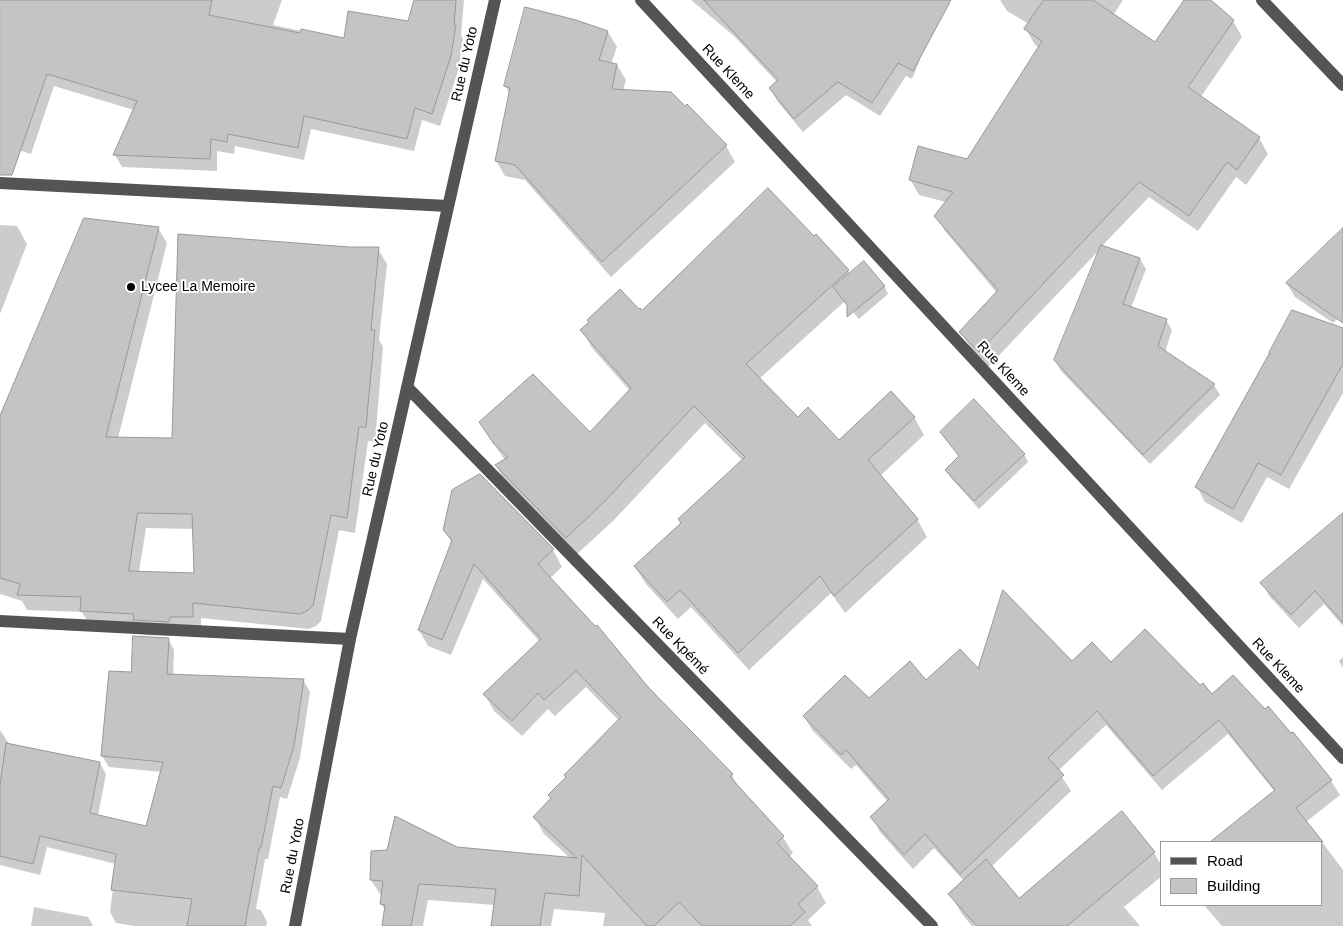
<!DOCTYPE html>
<meta charset="utf-8">
<style>
body{margin:0}
#map{position:relative;width:1343px;height:926px;overflow:hidden;background:#fff;font-family:Arial,sans-serif}
canvas{display:block}
.legend{position:absolute;left:1160px;top:841px;width:162px;height:65px;box-sizing:border-box;background:#fff;border:1px solid #999;margin:0;padding:6px 9px;list-style:none;font-size:15px;color:#000}
.legend li{display:flex;align-items:center;gap:10px;height:25px}
.legend b{width:25px;border:1px solid #999}
</style>
<div id="map">
<canvas width="1343" height="926"></canvas>
<ul class="legend">
<li><b style="height:6px;background:#545454"></b>Road</li>
<li><b style="height:14px;background:#c4c4c4"></b>Building</li>
</ul>
</div>
<script>
const g = document.querySelector('canvas').getContext('2d');
g.lineJoin = 'round';
function fill(path, color) { g.fillStyle = color; g.fill(path, 'evenodd'); }
function trace(path, color, width, dash) { g.strokeStyle = color; g.lineWidth = width; g.lineCap = dash ? 'butt' : 'round'; g.setLineDash(dash || []); g.stroke(path); }
function label(font, color, halo, rows, align = 'center') {
  g.font = font + ' Arial,sans-serif'; g.lineWidth = 4; g.setLineDash([]); g.textBaseline = 'middle'; g.strokeStyle = halo; g.fillStyle = color; for (const [text, x, y, turn = 0] of rows) {
    g.save(); g.translate(x, y); g.rotate((+turn || 0) * Math.PI / 180); g.textAlign = isNaN(turn) ? turn : align; if (halo) g.strokeText(text, 0, 0); g.fillText(text, 0, 0); g.restore();
  }
}
const shadow = new Path2D(`
 M 0,0 L 282,0 L 273,25 L 345,40 L 409,22 L 416,0 L 464,0 L 461,35 L 463,39 L 458,71 L 440,126 L 422,120 L 414,151 L 311,129 L 304,160 L 235,146 L 234,154 L 217,151 L 217,171 L 122,167 L 115,155 L 134,110 L 54,86 L 31,154 L 0,144 Z
 M 691,0 L 944,0 L 912,79 L 906,76 L 880,116 L 846,95 L 803,132 L 778,102 L 770,88 L 777,82 L 734,36 Z
 M 1000,0 L 1123,0 L 1114,14 L 1156,44 L 1185,0 L 1210,0 L 1233,21 L 1242,37 L 1200,98 L 1259,138 L 1268,154 L 1246,185 L 1236,177 L 1198,231 L 1149,197 L 1102,246 L 1140,259 L 1146,269 L 1131,308 L 1166,320 L 1172,330 L 1165,352 L 1214,385 L 1220,395 L 1150,464 L 1061,371 L 1055,360 L 1101,248 L 988,367 L 970,347 L 961,332 L 997,293 L 945,231 L 936,216 L 946,202 L 919,195 L 910,179 L 967,160 L 1039,47 L 1035,45 L 1026,29 L 1029,24 L 1007,11 Z
 M 608,32 L 617,47 L 611,64 L 617,65 L 626,80 L 623,91 L 685,108 L 687,106 L 726,146 L 735,162 L 611,277 L 525,180 L 505,176 L 496,161 L 510,94 L 505,86 Z
 M 0,225 L 17,226 L 27,244 L 0,314 Z
 M 158,228 L 167,243 L 118,438 L 174,440 L 349,248 L 378,249 L 387,264 L 379,340 L 383,347 L 375,442 L 368,441 L 355,533 L 339,530 L 321,621 L 316,626 L 309,629 L 201,618 L 201,632 L 178,632 L 178,636 L 143,635 L 140,629 L 90,626 L 82,612 L 27,610 L 22,601 L 0,594 L 0,420 ZM 146,528 L 194,529 L 196,575 L 139,572 Z
 M 1343,230 L 1343,313 L 1333,323 L 1295,297 L 1287,284 Z
 M 848,271 L 850,274 L 884,286 L 888,294 L 859,319 L 844,302 L 759,379 L 798,419 L 839,442 L 914,417 L 924,435 L 880,476 L 917,519 L 927,537 L 845,613 L 831,593 L 749,670 L 691,607 L 678,619 L 646,584 L 635,567 L 682,524 L 743,461 L 705,423 L 614,520 L 576,555 L 506,483 L 496,466 L 505,460 L 491,440 L 590,433 L 630,391 L 592,348 L 582,330 L 639,311 L 642,312 Z
 M 1343,338 L 1343,393 L 1289,489 L 1267,477 L 1242,523 L 1205,502 L 1197,487 L 1274,358 Z
 M 942,432 L 1024,454 L 1028,462 L 979,509 L 951,478 L 946,470 L 960,457 Z
 M 1343,514 L 1343,626 L 1324,604 L 1299,628 L 1270,597 L 1262,583 Z
 M 444,530 L 553,550 L 562,567 L 549,579 L 648,688 L 732,775 L 739,788 L 783,837 L 793,853 L 789,857 L 817,887 L 826,903 L 808,920 L 812,926 L 603,926 L 605,913 L 554,909 L 551,926 L 492,926 L 495,905 L 428,900 L 423,926 L 383,926 L 386,911 L 381,904 L 382,897 L 371,880 L 457,848 L 571,859 L 544,834 L 535,818 L 619,721 L 586,687 L 555,716 L 548,709 L 522,736 L 494,711 L 485,695 L 540,642 L 483,579 L 451,655 L 428,646 L 419,630 L 452,543 Z
 M 168,639 L 174,650 L 173,676 L 303,680 L 310,692 L 300,758 L 287,799 L 280,797 L 268,859 L 265,859 L 256,909 L 261,910 L 267,922 L 266,926 L 134,926 L 116,923 L 110,912 L 116,864 L 47,847 L 40,875 L 0,865 L 0,730 L 8,742 L 8,745 L 100,763 L 106,774 L 98,816 L 147,827 L 162,772 L 109,767 L 102,756 L 132,674 Z
 M 1343,657 L 1343,668 L 1339,661 Z
 M 1072,663 L 1111,664 L 1200,687 L 1331,781 L 1340,795 L 1306,822 L 1322,842 L 1212,842 L 1275,792 L 1228,734 L 1162,790 L 1106,725 L 1058,771 L 1071,791 L 991,867 L 1019,900 L 1154,853 L 1162,866 L 1162,876 L 1124,907 L 1140,926 L 972,926 L 962,914 L 950,894 L 964,881 L 934,848 L 913,869 L 880,832 L 872,817 L 888,802 L 856,765 L 851,769 L 813,731 L 804,717 L 926,682 L 978,670 Z
 M 1322,842 L 1343,870 L 1343,926 L 1222,926 L 1204,905 L 1322,905 Z
 M 34,907 L 88,917 L 93,926 L 31,926 Z`);
const building = new Path2D(`
 M 0,0 L 212,0 L 209,15 L 300,33 L 301,29 L 344,38 L 348,11 L 408,21 L 414,0 L 456,0 L 454,25 L 456,25 L 451,56 L 432,114 L 415,108 L 407,139 L 304,116 L 298,148 L 228,134 L 227,142 L 211,139 L 210,159 L 113,155 L 137,101 L 47,74 L 12,175 L 0,175 Z
 M 704,0 L 951,0 L 913,71 L 898,63 L 872,103 L 838,82 L 794,119 L 769,88 L 778,80 Z
 M 1044,0 L 1093,0 L 1155,42 L 1184,0 L 1211,0 L 1234,20 L 1188,87 L 1260,137 L 1237,170 L 1227,162 L 1189,216 L 1139,182 L 979,352 L 959,332 L 998,290 L 934,216 L 953,192 L 909,180 L 918,146 L 967,159 L 1042,41 L 1024,29 Z
 M 525,7 L 576,20 L 608,31 L 599,60 L 617,64 L 612,89 L 671,92 L 685,106 L 687,104 L 727,145 L 602,262 L 515,165 L 495,161 L 510,88 L 504,86 Z
 M 768,188 L 814,236 L 816,234 L 849,270 L 746,364 L 798,417 L 808,407 L 839,440 L 891,391 L 915,417 L 868,460 L 918,519 L 834,596 L 820,576 L 738,653 L 680,590 L 667,602 L 634,566 L 681,523 L 678,519 L 745,457 L 694,406 L 604,502 L 566,538 L 495,465 L 508,457 L 494,444 L 479,422 L 533,374 L 590,432 L 631,388 L 580,330 L 589,322 L 587,320 L 620,289 L 639,309 L 640,308 L 642,310 Z
 M 84,218 L 159,227 L 106,437 L 172,438 L 178,234 L 349,247 L 379,247 L 371,330 L 375,330 L 366,427 L 359,427 L 347,518 L 331,515 L 313,606 L 307,611 L 300,614 L 193,603 L 193,617 L 170,617 L 169,622 L 133,620 L 134,614 L 80,611 L 81,597 L 17,595 L 20,584 L 0,578 L 0,416 ZM 138,513 L 192,514 L 194,573 L 129,571 Z
 M 1343,228 L 1343,323 L 1286,283 Z
 M 1101,245 L 1140,258 L 1123,304 L 1167,319 L 1158,346 L 1215,384 L 1143,455 L 1054,360 Z
 M 864,261 L 885,286 L 847,317 L 847,305 L 833,287 Z
 M 1292,310 L 1343,328 L 1343,364 L 1281,475 L 1258,463 L 1233,509 L 1195,487 L 1269,354 L 1271,354 L 1269,353 Z
 M 974,399 L 1025,454 L 974,501 L 945,470 L 959,456 L 940,432 Z
 M 480,474 L 554,549 L 538,564 L 595,626 L 597,625 L 649,688 L 733,774 L 730,777 L 784,836 L 777,843 L 818,886 L 798,904 L 805,912 L 790,926 L 702,926 L 679,902 L 654,926 L 647,926 L 582,855 L 579,896 L 545,893 L 540,926 L 491,926 L 496,889 L 419,884 L 411,926 L 382,926 L 385,905 L 380,904 L 383,881 L 370,880 L 371,851 L 387,850 L 395,816 L 457,847 L 577,858 L 533,817 L 551,798 L 548,795 L 566,777 L 564,775 L 621,717 L 576,671 L 544,700 L 538,693 L 512,721 L 483,694 L 541,639 L 474,564 L 442,640 L 418,630 L 452,540 L 443,530 L 452,490 Z
 M 1343,513 L 1343,623 L 1315,591 L 1291,615 L 1260,583 Z
 M 1003,590 L 1072,661 L 1092,642 L 1111,662 L 1145,629 L 1200,685 L 1203,683 L 1212,694 L 1233,675 L 1265,709 L 1268,706 L 1291,733 L 1293,732 L 1332,780 L 1296,808 L 1323,842 L 1210,842 L 1275,790 L 1219,720 L 1153,776 L 1097,711 L 1048,758 L 1064,775 L 960,874 L 925,834 L 904,855 L 870,817 L 889,799 L 846,750 L 841,755 L 803,716 L 845,675 L 869,698 L 910,661 L 926,680 L 960,649 L 978,668 Z
 M 133,636 L 169,638 L 167,674 L 304,679 L 294,746 L 281,788 L 273,786 L 261,848 L 259,848 L 245,926 L 187,926 L 192,899 L 111,890 L 116,854 L 40,836 L 33,864 L 0,856 L 0,785 L 6,743 L 100,762 L 90,813 L 146,826 L 163,762 L 101,756 L 109,671 L 131,672 Z
 M 1122,811 L 1155,852 L 1067,926 L 977,926 L 948,894 L 986,859 L 1019,898 Z`);
const minor = new Path2D(`
 M 641,0 L 1343,758
 M 1262,0 L 1343,85
 M 0,183 L 448,206
 M 407,387 L 932,926
 M 0,621 L 350,639
 M 295,926 L 350,639 L 495,0`);
const markers = [
 [131,287,5,"#000"]
];
const streetNames = [
 ["Rue du Yoto",465,64,-77],
 ["Rue Kleme",728,72,47],
 ["Rue Kleme",1003,369,47],
 ["Rue du Yoto",376,459,-77],
 ["Rue Kpémé",680,646,46],
 ["Rue Kleme",1278,666,47],
 ["Rue du Yoto",293,856,-79]
];
const poiNames = [
 ["Lycee La Memoire",141,287]
];
fill(shadow, '#0003');
fill(building, '#c4c4c4');
trace(building, '#989898', 1);
trace(minor, '#545454', 12);
for (const [x, y, r, color] of markers) { const dot = new Path2D(); dot.arc(x, y, r, 0, 2 * Math.PI); g.fillStyle = color; g.fill(dot); trace(dot, '#fff', 2); }
label('14px', '#000', '#fff', streetNames);
label('14px', '#000', '#fff', poiNames, 'left');
</script>
